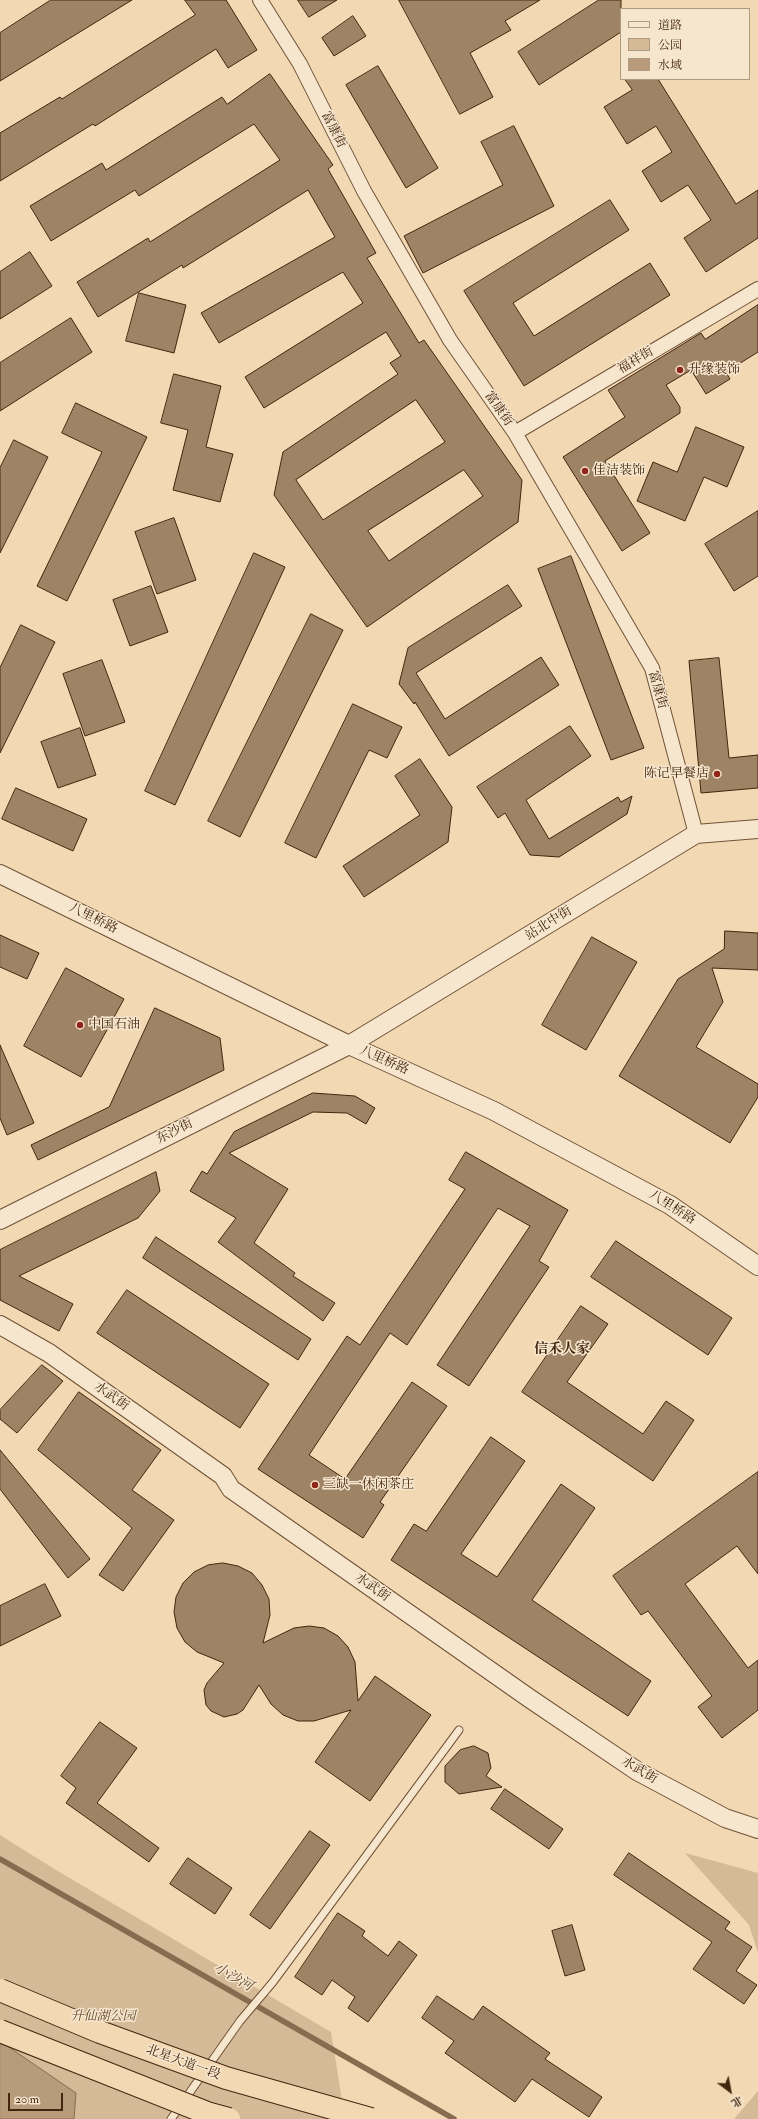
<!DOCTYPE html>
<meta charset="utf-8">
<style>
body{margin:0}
#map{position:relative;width:758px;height:2119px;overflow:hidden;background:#f2d8b3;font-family:"IM FELL Double Pica","Noto Serif SC",serif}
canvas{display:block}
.legend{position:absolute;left:620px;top:8px;width:130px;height:72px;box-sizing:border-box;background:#f7e6ce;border:1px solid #af9981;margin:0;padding:5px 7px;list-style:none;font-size:12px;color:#44260e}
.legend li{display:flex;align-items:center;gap:8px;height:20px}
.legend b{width:20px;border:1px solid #af9981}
.north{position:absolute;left:710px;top:2071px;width:40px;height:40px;-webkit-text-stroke:3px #f7e6ce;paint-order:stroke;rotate:148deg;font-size:11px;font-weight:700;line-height:16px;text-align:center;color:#44260e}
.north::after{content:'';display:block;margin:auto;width:14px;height:18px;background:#44260e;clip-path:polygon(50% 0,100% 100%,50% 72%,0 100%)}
.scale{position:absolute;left:8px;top:2093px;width:55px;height:18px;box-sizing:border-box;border:2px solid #44260e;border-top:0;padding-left:5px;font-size:12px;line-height:14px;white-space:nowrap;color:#44260e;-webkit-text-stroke:3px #f7e6ce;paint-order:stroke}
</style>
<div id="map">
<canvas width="758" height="2119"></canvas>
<ul class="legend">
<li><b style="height:5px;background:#f7e6ce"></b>道路</li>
<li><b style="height:11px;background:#d4ba97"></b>公园</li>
<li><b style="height:11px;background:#b79b7b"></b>水域</li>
</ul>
<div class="north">北</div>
<div class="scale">20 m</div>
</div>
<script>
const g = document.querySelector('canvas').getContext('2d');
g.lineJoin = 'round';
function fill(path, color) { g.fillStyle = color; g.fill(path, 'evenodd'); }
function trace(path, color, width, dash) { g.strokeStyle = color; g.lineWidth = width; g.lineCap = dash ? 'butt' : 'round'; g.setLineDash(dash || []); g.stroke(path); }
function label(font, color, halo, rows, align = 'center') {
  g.font = font + ' "IM FELL Double Pica","Noto Serif SC",serif'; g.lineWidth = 3; g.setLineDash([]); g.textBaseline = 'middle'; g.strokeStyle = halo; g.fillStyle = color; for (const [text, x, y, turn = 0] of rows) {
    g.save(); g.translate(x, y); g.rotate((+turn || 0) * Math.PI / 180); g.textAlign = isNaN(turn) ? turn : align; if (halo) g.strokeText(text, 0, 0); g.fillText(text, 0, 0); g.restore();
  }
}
const green = new Path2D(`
 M 0,1835 L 56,1870 L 331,2032 L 345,2119 L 0,2119 Z
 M 685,1853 L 758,1873 L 758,1953 L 749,1925 Z
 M 758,2091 L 758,2119 L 734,2119 Z`);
const water = new Path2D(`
 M 0,2041 L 76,2093 L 74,2119 L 0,2119 Z`);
const stream = new Path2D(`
 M 0,1859 L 454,2119`);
const building = new Path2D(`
 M 51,0 L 132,0 L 0,81 L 0,33 Z
 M 185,0 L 226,0 L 257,50 L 228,68 L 216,49 L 95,126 L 93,124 L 0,181 L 0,133 L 60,97 L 62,99 L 195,15 Z
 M 298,0 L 337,0 L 309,17 Z
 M 399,0 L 540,0 L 505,21 L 511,30 L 470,53 L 493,97 L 460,114 Z
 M 599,0 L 621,0 L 621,32 L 539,85 L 518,52 Z
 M 353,16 L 366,36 L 334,56 L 322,38 Z
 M 378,66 L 438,168 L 406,188 L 346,85 Z
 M 270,74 L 333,165 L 328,169 L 376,253 L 367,258 L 419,343 L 424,340 L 522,480 L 518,522 L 367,627 L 274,495 L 283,452 L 398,374 L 390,363 L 401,356 L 386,332 L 264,408 L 245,377 L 363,303 L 343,272 L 219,343 L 201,313 L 335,237 L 308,190 L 183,268 L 182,265 L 98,317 L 77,282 L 148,238 L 150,242 L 280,160 L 254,124 L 139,196 L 135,190 L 51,241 L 30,206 L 102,163 L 106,170 L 222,97 L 227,104 ZM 416,400 L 445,442 L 323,520 L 296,480 ZM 464,470 L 483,496 L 389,561 L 368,531 Z
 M 625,79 L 658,79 L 736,204 L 758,190 L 758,238 L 706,272 L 684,238 L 711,220 L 688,185 L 661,202 L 642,171 L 672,152 L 656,126 L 627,144 L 604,107 L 632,90 Z
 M 514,126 L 554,206 L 423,273 L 404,236 L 503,185 L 481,142 Z
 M 610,200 L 629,230 L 513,303 L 534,336 L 650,263 L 670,295 L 524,386 L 464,291 Z
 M 30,252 L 52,286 L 0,319 L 0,272 Z
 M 139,293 L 186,305 L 174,353 L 126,341 Z
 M 758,305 L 758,352 L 726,372 L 730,379 L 706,394 L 691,370 L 666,385 L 680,407 L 680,413 L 605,461 L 650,533 L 622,551 L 563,457 L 625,417 L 608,390 L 701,333 L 705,339 Z
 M 71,318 L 92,352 L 0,411 L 0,363 Z
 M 174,374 L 221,386 L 206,447 L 233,454 L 220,502 L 173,490 L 188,430 L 161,423 Z
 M 76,403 L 147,437 L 67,601 L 37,586 L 102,452 L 62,433 Z
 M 696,427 L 744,447 L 727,487 L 704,477 L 685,521 L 637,501 L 653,462 L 677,472 Z
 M 14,440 L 48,457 L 0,553 L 0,468 Z
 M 758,511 L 758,576 L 734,591 L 705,544 Z
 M 174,518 L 196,580 L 157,594 L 135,532 Z
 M 254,553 L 285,567 L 175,805 L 145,791 Z
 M 571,556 L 644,748 L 611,760 L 538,569 Z
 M 508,585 L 522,606 L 416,673 L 445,719 L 541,657 L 559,685 L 449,756 L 415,702 L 414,704 L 399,684 L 408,648 Z
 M 151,586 L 168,632 L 130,646 L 113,600 Z
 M 311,614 L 343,630 L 240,837 L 208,821 Z
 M 21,625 L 55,642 L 0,753 L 0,668 Z
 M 719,658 L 729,758 L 758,755 L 758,788 L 701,793 L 689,661 Z
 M 102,660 L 125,722 L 85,736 L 63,674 Z
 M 353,704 L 402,727 L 387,758 L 369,750 L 316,858 L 285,843 Z
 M 570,726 L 591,756 L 526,800 L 549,839 L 618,797 L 621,802 L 632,796 L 627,814 L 559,857 L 530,855 L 505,813 L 498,818 L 477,787 Z
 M 80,728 L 96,775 L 58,788 L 41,742 Z
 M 420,759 L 452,807 L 448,842 L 364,897 L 343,866 L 420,815 L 395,776 Z
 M 16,788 L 87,819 L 73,851 L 2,819 Z
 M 725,931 L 758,933 L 758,970 L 712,968 L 723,1002 L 696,1047 L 758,1084 L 758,1097 L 730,1143 L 619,1076 L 678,979 L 724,949 Z
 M 0,935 L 39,953 L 27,979 L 0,967 Z
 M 592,937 L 637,962 L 586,1050 L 542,1025 Z
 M 66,968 L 124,999 L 81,1077 L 24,1046 Z
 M 155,1008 L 220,1038 L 224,1070 L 38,1160 L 31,1145 L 109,1107 Z
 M 0,1045 L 34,1123 L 7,1135 L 0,1118 Z
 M 313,1093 L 355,1096 L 375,1108 L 366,1124 L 347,1113 L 313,1112 L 229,1153 L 288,1189 L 254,1243 L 295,1273 L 293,1276 L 335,1303 L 323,1321 L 218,1242 L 236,1218 L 190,1191 L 202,1171 L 207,1174 L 234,1132 Z
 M 466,1152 L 568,1210 L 539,1261 L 549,1267 L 469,1386 L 437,1365 L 530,1226 L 498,1208 L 407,1345 L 390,1333 L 309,1455 L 345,1479 L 412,1382 L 447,1406 L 380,1502 L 384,1505 L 363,1538 L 258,1469 L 347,1336 L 360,1345 L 465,1189 L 449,1180 Z
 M 156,1172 L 160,1191 L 138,1218 L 19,1276 L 73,1304 L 59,1331 L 0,1300 L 0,1250 Z
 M 156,1237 L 311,1339 L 298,1360 L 143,1258 Z
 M 616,1241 L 732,1318 L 708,1355 L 591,1277 Z
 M 127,1290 L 269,1384 L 240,1428 L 97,1333 Z
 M 581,1306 L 608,1324 L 567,1382 L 643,1434 L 666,1401 L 694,1420 L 653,1481 L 522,1392 Z
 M 42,1365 L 63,1381 L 17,1433 L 0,1419 L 0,1410 Z
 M 79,1392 L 161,1450 L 132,1490 L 174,1520 L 123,1591 L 99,1575 L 132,1528 L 38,1450 Z
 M 491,1437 L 525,1461 L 461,1554 L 497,1577 L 561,1484 L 595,1508 L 532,1600 L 651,1681 L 628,1716 L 391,1560 L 414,1524 L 426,1531 Z
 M 0,1450 L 90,1559 L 68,1578 L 0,1489 Z
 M 758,1472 L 758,1574 L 737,1546 L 685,1584 L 748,1668 L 758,1660 L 758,1710 L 722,1738 L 698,1707 L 712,1696 L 648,1611 L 641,1615 L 613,1576 Z
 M 223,1563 L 238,1566 L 252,1573 L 262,1585 L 269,1599 L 270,1615 L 263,1643 L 294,1628 L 309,1626 L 324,1628 L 338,1636 L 348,1647 L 355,1662 L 358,1701 L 375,1676 L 431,1715 L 370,1801 L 315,1762 L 351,1710 L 314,1721 L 298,1721 L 283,1715 L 271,1704 L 259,1685 L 243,1710 L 237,1714 L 224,1717 L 211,1711 L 206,1705 L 204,1690 L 207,1683 L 224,1663 L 197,1652 L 185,1642 L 177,1628 L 174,1612 L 176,1597 L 183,1583 L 194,1572 L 208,1565 Z
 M 45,1584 L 61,1616 L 0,1646 L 0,1606 Z
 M 100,1722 L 137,1748 L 97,1803 L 159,1848 L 149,1862 L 66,1803 L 76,1788 L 61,1776 Z
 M 474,1746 L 488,1753 L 491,1768 L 486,1776 L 502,1787 L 459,1794 L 445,1782 L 445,1766 L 460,1750 Z
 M 505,1789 L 563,1829 L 549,1849 L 491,1809 Z
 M 310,1831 L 330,1845 L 270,1929 L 250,1915 Z
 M 629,1853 L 730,1922 L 725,1929 L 752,1947 L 736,1971 L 757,1985 L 744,2004 L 693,1969 L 712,1942 L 614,1875 Z
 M 188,1858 L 232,1888 L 215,1914 L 170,1884 Z
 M 338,1913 L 365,1931 L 362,1936 L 388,1956 L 399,1941 L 417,1955 L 368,2022 L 348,2008 L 355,1997 L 332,1980 L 322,1995 L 295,1977 Z
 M 572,1925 L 585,1970 L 565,1976 L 552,1931 Z
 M 437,1996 L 473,2020 L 483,2006 L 550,2053 L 545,2059 L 602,2097 L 589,2117 L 532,2079 L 515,2102 L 445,2053 L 454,2041 L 422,2018 Z`);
const service = new Path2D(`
 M 171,2119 L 240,2021 L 273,1982 L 459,1730`);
const minor = new Path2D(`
 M 260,0 L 300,64 L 364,191 L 450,340 L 515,433 L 652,668 L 696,834
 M 515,433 L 758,289`);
const tertiary = new Path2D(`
 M 0,874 L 349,1045 L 494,1111 L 670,1205 L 758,1266
 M 0,1220 L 349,1045 L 696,834 L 758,829
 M 0,1325 L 49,1353 L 223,1476 L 231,1489 L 529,1698 L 637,1771 L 725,1818 L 758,1829`);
const trunkBridge = new Path2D(`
 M 0,1990 L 100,2032 L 226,2078 L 371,2119
 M 0,2031 L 207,2113 L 229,2119`);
const markers = [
 [680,370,4,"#8f2418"],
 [585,471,4,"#8f2418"],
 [717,774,4,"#8f2418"],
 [80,1025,4,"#8f2418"],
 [315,1485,4,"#8f2418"]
];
const streetNames = [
 ["富康街",333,130,63],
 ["福祥街",636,361,-31],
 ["富康街",498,409,55],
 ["富康街",657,690,74],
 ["八里桥路",93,919,26],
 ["站北中街",549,924,-32],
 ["八里桥路",384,1061,24],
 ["东沙街",175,1132,-27],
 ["八里桥路",672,1208,32],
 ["水武街",111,1397,35],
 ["水武街",372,1588,35],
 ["水武街",639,1771,31],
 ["北星大道一段",183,2063,20]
];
const poiNames = [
 ["升缘装饰",688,370],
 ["佳洁装饰",593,471],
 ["陈记早餐店",709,774,"right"],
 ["中国石油",88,1025],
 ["三缺一休闲茶庄",323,1485]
];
const parkNames = [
 ["升仙湖公园",103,2017]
];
const neighbourhoodNames = [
 ["信禾人家",562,1350]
];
const waterNames = [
 ["小沙河",233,1978,30]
];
fill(green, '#d4ba97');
fill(water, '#b79b7b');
trace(water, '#896c4f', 1);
trace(stream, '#896c4f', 5.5);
fill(building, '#9e8364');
trace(building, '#44260e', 1);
trace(service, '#705237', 9);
trace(minor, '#705237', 16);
trace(tertiary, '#705237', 20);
trace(service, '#f7e6ce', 7);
trace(minor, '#f7e6ce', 14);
trace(tertiary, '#f7e6ce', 18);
trace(trunkBridge, '#44260e', 24, []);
trace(trunkBridge, '#f2d8b3', 22);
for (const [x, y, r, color] of markers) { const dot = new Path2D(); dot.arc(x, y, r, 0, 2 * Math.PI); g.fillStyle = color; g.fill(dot); trace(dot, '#f7e6ce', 1.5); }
label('13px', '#44260e', '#f7e6ce', streetNames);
label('13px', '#44260e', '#f7e6ce', poiNames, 'left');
label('italic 13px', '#684b30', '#f7e6ce', parkNames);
label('bold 14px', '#44260e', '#f7e6ce', neighbourhoodNames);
label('italic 14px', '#66492f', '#f7e6ce', waterNames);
</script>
